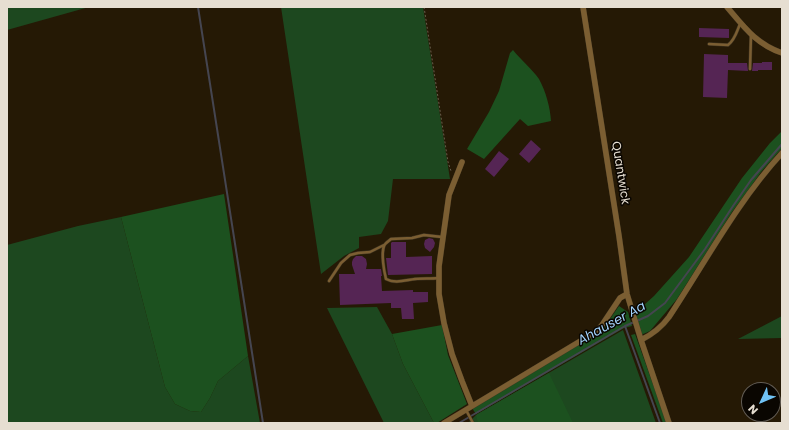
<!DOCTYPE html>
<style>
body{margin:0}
#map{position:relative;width:789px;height:430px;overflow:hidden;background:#251905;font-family:Poppins,sans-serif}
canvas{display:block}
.frame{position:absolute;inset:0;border:8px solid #e6ded1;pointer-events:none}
.north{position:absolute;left:741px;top:382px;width:40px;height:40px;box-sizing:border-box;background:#0a0601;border:1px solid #625c54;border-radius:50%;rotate:226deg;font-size:11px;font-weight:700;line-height:16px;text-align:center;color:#e6ded1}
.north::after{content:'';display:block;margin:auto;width:14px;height:18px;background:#70c2f4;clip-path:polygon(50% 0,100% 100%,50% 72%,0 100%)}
</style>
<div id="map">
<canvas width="789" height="430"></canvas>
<div class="frame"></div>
<div class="north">N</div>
</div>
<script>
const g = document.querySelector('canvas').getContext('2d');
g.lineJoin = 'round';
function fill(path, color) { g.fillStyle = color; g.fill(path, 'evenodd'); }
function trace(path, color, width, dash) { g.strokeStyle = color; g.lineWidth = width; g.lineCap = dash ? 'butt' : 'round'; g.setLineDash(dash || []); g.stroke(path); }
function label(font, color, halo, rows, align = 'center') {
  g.font = font + ' Poppins,sans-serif'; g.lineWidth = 3; g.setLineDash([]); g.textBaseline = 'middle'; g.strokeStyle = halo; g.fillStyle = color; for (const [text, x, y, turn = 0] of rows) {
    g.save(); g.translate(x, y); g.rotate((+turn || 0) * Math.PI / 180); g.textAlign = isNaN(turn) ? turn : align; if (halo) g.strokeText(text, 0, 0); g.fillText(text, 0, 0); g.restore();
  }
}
const green = new Path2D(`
 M 7,7 L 89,7 L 7,30 Z
 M 281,7 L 423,7 L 450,179 L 393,179 L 388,221 L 381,234 L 359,237 L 359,248 L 344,256 L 321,274 Z
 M 121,217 L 165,387 L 175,404 L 190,411 L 201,412 L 210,398 L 218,381 L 248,356 L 260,423 L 7,423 L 7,245 L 78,226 Z
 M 377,307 L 392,334 L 403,364 L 434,423 L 384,423 L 327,308 Z
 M 782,316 L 782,338 L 738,339 Z
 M 623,330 L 656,423 L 468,423 L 476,415 Z`);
const forest = new Path2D(`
 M 513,50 C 520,59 533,70 539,79 C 546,92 550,107 551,121 L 528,126 L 520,119 L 484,159 L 467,149 L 489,112 L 499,91 L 510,53 Z
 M 782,131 L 782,148 L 761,172 L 749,189 L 732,212 L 677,299 L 650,331 L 641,335 L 635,313 L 654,296 L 689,257 L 742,178 L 770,143 Z
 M 224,194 L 248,356 L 218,381 L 210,398 L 201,412 L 190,411 L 175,404 L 165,387 L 121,217 Z
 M 619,306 L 628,312 L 632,326 L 624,328 L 476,414 L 472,408 L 598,332 L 605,326 Z
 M 442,325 L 448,355 L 467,404 L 437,423 L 434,423 L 403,364 L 392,334 Z
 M 635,334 L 667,423 L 663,423 L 631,335 Z
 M 549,373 L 573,423 L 478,423 L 476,415 Z`);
const stream = new Path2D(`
 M 198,7 L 263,423
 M 625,326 L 660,423
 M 459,423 L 625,326 L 648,316 L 665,303 L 705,249 L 733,206 L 751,180 L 782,144`);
const building = new Path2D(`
 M 699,28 L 729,29 L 729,38 L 699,37 Z
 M 704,54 L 728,55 L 728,63 L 747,63 L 748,71 L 728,70 L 727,98 L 703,97 Z
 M 762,62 L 772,62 L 772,70 L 758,70 L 758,71 L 752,71 L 753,63 L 762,63 Z
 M 531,140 L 541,149 L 529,163 L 519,154 Z
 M 499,151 L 509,159 L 494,177 L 485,169 Z
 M 429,238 L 433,239 L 435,243 L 434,247 L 430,252 L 425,248 L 424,244 L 425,240 Z
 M 392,242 L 406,242 L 406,257 L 432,256 L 432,274 L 388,275 L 386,258 L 391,258 L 391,243 Z
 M 356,256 L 362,256 L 366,259 L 367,264 L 366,269 L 381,269 L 382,276 L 381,276 L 382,291 L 413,290 L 413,292 L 428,292 L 428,302 L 413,303 L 414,319 L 402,319 L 401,308 L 391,308 L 391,303 L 340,305 L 339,274 L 355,274 L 352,265 L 352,262 L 353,259 Z`);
const path = new Path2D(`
 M 424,7 L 448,162 L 451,171`);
const lane = new Path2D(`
 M 709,44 L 728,45 C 735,40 737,31 740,24
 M 750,69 L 751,35
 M 438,278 C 431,279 423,278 415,279 C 406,280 395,284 386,279 C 384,271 381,254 384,246 C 385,243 389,241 391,239 L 412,238 L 424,235 L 442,237
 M 329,281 L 341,263 L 350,255 L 358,253 L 370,252 L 384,245
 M 466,410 L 473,423`);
const street = new Path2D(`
 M 583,7 L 619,236 L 627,294 L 641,340 L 669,423
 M 727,7 C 744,27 756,44 782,53
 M 462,162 L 449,195 L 439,266 L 439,294 L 444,323 L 452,354 L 462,381 L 472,406
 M 641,340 C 653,334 661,328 669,317 C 706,261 737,202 782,153
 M 444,423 L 597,331 L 602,325 L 620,298 L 627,294`);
const streetNames = [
 ["Quantwick",620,173,81]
];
const waterNames = [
 ["Ahauser Aa",612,324,-29]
];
fill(green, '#1d481f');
fill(forest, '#1c511f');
trace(stream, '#454550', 2);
fill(building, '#552554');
trace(lane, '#403522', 3.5);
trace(street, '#403522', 6);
trace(path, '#685d4b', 1, [2, 2]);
trace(lane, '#7b5e32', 2.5);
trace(street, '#7b5e32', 5.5);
label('12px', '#e6ded1', '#0a0601', streetNames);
label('italic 13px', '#a2d2fb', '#0a0601', waterNames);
</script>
